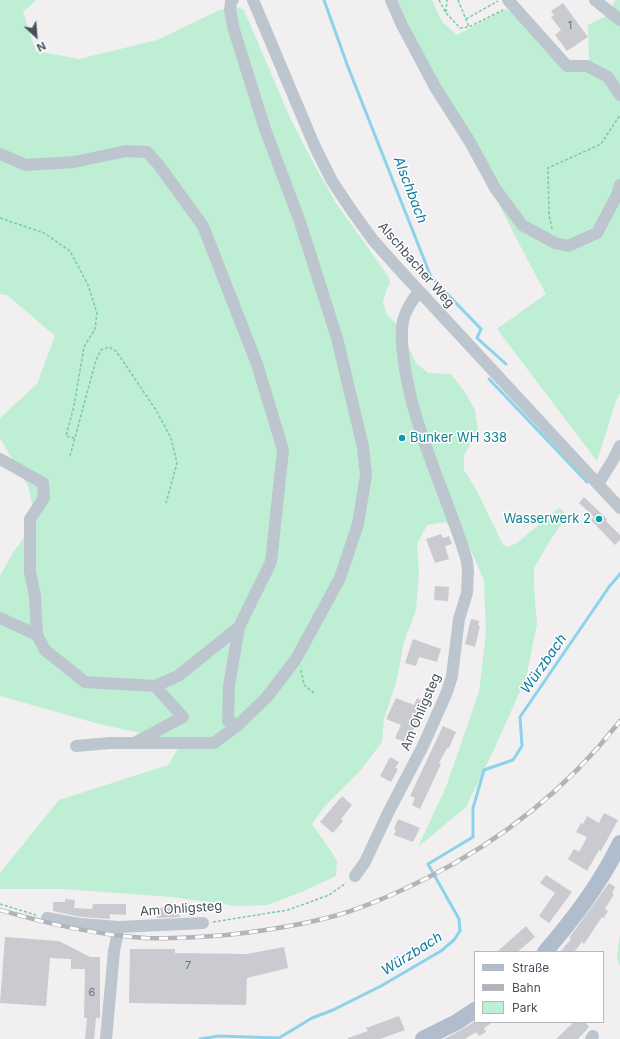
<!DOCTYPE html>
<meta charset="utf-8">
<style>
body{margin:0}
#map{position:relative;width:620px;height:1039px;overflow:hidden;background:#f1efef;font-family:Inter,sans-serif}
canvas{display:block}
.legend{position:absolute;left:474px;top:951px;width:130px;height:72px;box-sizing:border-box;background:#fff;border:1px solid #b5b9be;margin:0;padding:5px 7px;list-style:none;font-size:12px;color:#47515c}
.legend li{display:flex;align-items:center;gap:8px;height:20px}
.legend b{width:20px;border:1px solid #b5b9be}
.north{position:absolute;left:16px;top:16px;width:40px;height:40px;-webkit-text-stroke:3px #fff;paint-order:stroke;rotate:154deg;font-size:11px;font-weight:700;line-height:16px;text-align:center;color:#47515c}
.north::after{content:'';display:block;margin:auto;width:14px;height:18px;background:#47515c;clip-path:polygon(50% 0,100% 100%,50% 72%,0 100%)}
</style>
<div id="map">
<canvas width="620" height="1039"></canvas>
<ul class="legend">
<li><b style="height:5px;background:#afbdcd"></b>Straße</li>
<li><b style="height:5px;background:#b1b4b9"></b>Bahn</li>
<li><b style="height:11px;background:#beeed3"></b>Park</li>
</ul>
<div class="north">N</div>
</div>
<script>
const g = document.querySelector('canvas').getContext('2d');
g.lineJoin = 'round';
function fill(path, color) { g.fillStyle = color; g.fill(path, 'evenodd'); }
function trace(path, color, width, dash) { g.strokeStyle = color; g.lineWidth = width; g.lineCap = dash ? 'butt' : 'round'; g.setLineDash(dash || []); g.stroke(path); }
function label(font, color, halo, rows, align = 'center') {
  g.font = font + ' Inter,sans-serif'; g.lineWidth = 3; g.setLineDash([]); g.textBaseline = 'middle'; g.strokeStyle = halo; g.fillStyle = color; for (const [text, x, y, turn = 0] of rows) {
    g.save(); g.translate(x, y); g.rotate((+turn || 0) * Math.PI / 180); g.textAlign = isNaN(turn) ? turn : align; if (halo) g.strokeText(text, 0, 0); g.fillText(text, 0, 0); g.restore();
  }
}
const green = new Path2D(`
 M 0,0 L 36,0 L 23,12 L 36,51 L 79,59 L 157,40 L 220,10 L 238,7 L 244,10 L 291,120 L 315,166 L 336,203 L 388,276 L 390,283 L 386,291 L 383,302 L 387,315 L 398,325 L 416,363 L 428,373 L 451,374 L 465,392 L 475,410 L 478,431 L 464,455 L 464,470 L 476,489 L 503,545 L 508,547 L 517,543 L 559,508 L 564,512 L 566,517 L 551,539 L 534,568 L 534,589 L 537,624 L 526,678 L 494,749 L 466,807 L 418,847 L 446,787 L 479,692 L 486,633 L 484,580 L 465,538 L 445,522 L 427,525 L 417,544 L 419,574 L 416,610 L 404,642 L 396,683 L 384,719 L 382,742 L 360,771 L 325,806 L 312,824 L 337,860 L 336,876 L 304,891 L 267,905 L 238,906 L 171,897 L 64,889 L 0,889 L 0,873 L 59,800 L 168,765 L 182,742 L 99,724 L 0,696 L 0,576 L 13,553 L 36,520 L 28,486 L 0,438 L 0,418 L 37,384 L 55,336 L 7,295 L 0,294 Z
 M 398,0 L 432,0 L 442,22 L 457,35 L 506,9 L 513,14 L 565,70 L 589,61 L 588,25 L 610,14 L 615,0 L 620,0 L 620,393 L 616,401 L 597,461 L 497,329 L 546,294 C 510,228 477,161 444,93 C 429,62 411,32 398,0 Z
 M 620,934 L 620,966 L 617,959 Z`);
const stream = new Path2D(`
 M 324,0 L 348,67 L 431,277 L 481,329 L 477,338 L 506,364
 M 489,379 L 587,482
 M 200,1039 L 219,1036 L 279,1038 L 312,1018 L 333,1010 L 381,986 L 441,951 L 454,940 L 460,931 L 459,919 L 428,864 L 473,837 L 473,808 L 484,770 L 513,760 L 522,746 L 520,717 L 609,587 L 620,574`);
const building = new Path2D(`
 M 563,3 L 588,37 L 567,51 L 555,35 L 561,30 L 551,17 L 554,15 L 551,11 Z
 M 584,497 L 607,519 L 606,521 L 620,535 L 620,540 L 615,545 L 591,520 L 594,517 L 579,503 Z
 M 441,534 L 443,538 L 449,536 L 452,544 L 445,546 L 449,559 L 435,563 L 426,539 Z
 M 435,586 L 449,587 L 448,601 L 434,600 Z
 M 471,619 L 479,621 L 478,626 L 480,626 L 475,647 L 465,644 Z
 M 413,639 L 441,649 L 437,662 L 419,657 L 416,666 L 405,663 Z
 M 396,698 L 414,705 L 417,698 L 427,703 L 407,743 L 395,738 L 401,725 L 386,719 Z
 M 443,726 L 456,732 L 449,748 L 447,748 L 439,763 L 441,764 L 420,809 L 412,805 L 415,798 L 410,796 Z
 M 390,757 L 399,762 L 395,768 L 398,769 L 391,782 L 380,776 Z
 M 342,796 L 352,805 L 341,819 L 343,821 L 333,833 L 320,822 Z
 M 604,813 L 618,820 L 601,851 L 599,850 L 587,871 L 568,859 L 574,849 L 579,852 L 587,837 L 576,832 L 581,823 L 583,824 L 587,816 L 599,823 Z
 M 398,819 L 420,828 L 413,842 L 394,835 L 396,830 L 394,829 Z
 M 546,875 L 572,892 L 549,923 L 539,916 L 555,893 L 540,883 Z
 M 609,883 L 615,887 L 612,893 L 614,894 L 605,909 L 608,911 L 604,918 L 602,917 L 584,944 L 582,942 L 574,952 L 560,952 L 571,939 L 569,938 Z
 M 65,899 L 75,900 L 74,908 L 92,909 L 93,904 L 126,904 L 126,915 L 110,914 L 110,919 L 81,917 L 53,911 L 53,902 L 65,902 Z
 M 174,907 L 174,911 L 180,911 L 180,917 L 157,918 L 157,908 Z
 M 526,926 L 535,937 L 517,952 L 497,952 Z
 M 5,937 L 59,941 L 90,957 L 100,957 L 100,1018 L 96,1018 L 94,1039 L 85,1039 L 87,1018 L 84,1018 L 85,969 L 71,969 L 71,959 L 50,958 L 46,1006 L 0,1003 Z
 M 284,947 L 288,968 L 247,978 L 246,1005 L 129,1003 L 130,949 L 175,949 L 175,953 L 247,954 Z
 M 399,1016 L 405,1030 L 380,1039 L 348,1039 L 348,1038 L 368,1031 L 366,1028 Z
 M 474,1022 L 493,1022 L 484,1028 L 486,1032 L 479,1036 L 476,1032 L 465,1039 L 444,1039 L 461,1030 Z
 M 574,1022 L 585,1022 L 589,1027 L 578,1039 L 556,1039 Z`);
const path = new Path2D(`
 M 439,0 L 446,13 L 460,28 L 469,27 L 503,10
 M 458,0 L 469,27
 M 446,12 L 447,0
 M 466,19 L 498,1
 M 0,218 L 44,233 L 70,251 L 88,285 L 97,313 L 95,329 L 84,347 L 74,406 L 66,436 L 74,438
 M 552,229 L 549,215 L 548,168 L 601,144 L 620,115
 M 70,456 L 96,360 L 101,350 L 109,347 L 116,351 L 156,410 L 171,438 L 177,463 L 166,503
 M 301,670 L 304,685 L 314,693
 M 0,904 L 36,915
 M 213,922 L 288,910 L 329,895 L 346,883`);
const minor = new Path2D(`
 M 253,0 L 315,147 L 332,181 L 352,211 L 373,240 L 397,267 L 620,508
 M 391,0 L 402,25 L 435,87 L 470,142 L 495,188 L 522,225 L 555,243 L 568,246 L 597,233 L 617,195 L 620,185
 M 508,0 L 567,66 L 587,66 L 608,77 L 620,95
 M 595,0 L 620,20
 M 0,154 L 26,165 L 74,162 L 126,151 L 147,152 L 158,164 L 203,226 L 257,364 L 283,450 L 271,562 L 239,627
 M 0,459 L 43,483 L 44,498 L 30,519 L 30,572 L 35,596 L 37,635 L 45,650 L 85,682 L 155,686 L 178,676 L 239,627 L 229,686 L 228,721 L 238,725 L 267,697 L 296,659 L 340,578 L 358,524 L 366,475 L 363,447 L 337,338 L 300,222 L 265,129 L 234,30 L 230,10 L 231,2 L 233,0
 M 598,484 L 613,460 L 620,446
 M 0,618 L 37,635
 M 136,742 L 183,717 L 155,686
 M 76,746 L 110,743 L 214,743 L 238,725
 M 355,876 L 365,862 L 389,811 L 423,746 L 447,692 L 452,676 L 459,619 L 467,593 L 468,572 L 467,561 C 448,497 416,436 405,369 C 403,354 400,336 403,321 C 406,309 412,301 419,291
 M 47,918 L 80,924 L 119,927 L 203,923
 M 106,1039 L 114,951 L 119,927
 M 591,1039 L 593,1036`);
const major = new Path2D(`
 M 545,952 C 574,918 601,883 620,843
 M 423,1039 L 457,1022 L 475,1010`);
const rail = new Path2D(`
 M 0,910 C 48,924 96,935 146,938 C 173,939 200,937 226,935 C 264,931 302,925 338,915 C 368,906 397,893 425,879 C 501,841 567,789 620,721`);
const markers = [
 [402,438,4,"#0f9aa8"],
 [599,519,4,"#0f9aa8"]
];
const numberNames = [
 ["1",570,26],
 ["7",188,966],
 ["6",92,993]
];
const streetNames = [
 ["Alschbacher Weg",416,265,49],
 ["Am Ohligsteg",421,712,-67],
 ["Am Ohligsteg",181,909,-4]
];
const cultureNames = [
 ["Bunker WH 338",410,438],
 ["Wasserwerk 2",591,519,"right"]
];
const waterNames = [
 ["Alschbach",410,190,69],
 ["Würzbach",544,664,-55],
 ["Würzbach",412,954,-32]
];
fill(green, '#beeed3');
trace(stream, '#8bd3eb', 3);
fill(building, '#c9cbd1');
trace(path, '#76cca5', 1.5, [3, 2]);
trace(minor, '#bdc6ce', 12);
trace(major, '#afbdcd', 16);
trace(rail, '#b1b4b9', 4.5);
trace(rail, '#fff', 3, [9]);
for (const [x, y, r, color] of markers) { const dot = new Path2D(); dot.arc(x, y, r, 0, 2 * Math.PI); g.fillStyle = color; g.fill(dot); trace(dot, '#fff', 1.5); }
label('11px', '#687079', null, numberNames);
label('13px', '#47515c', '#fff', streetNames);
label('13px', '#0d838f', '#fff', cultureNames, 'left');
label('italic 14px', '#0e7ca0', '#fff', waterNames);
</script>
